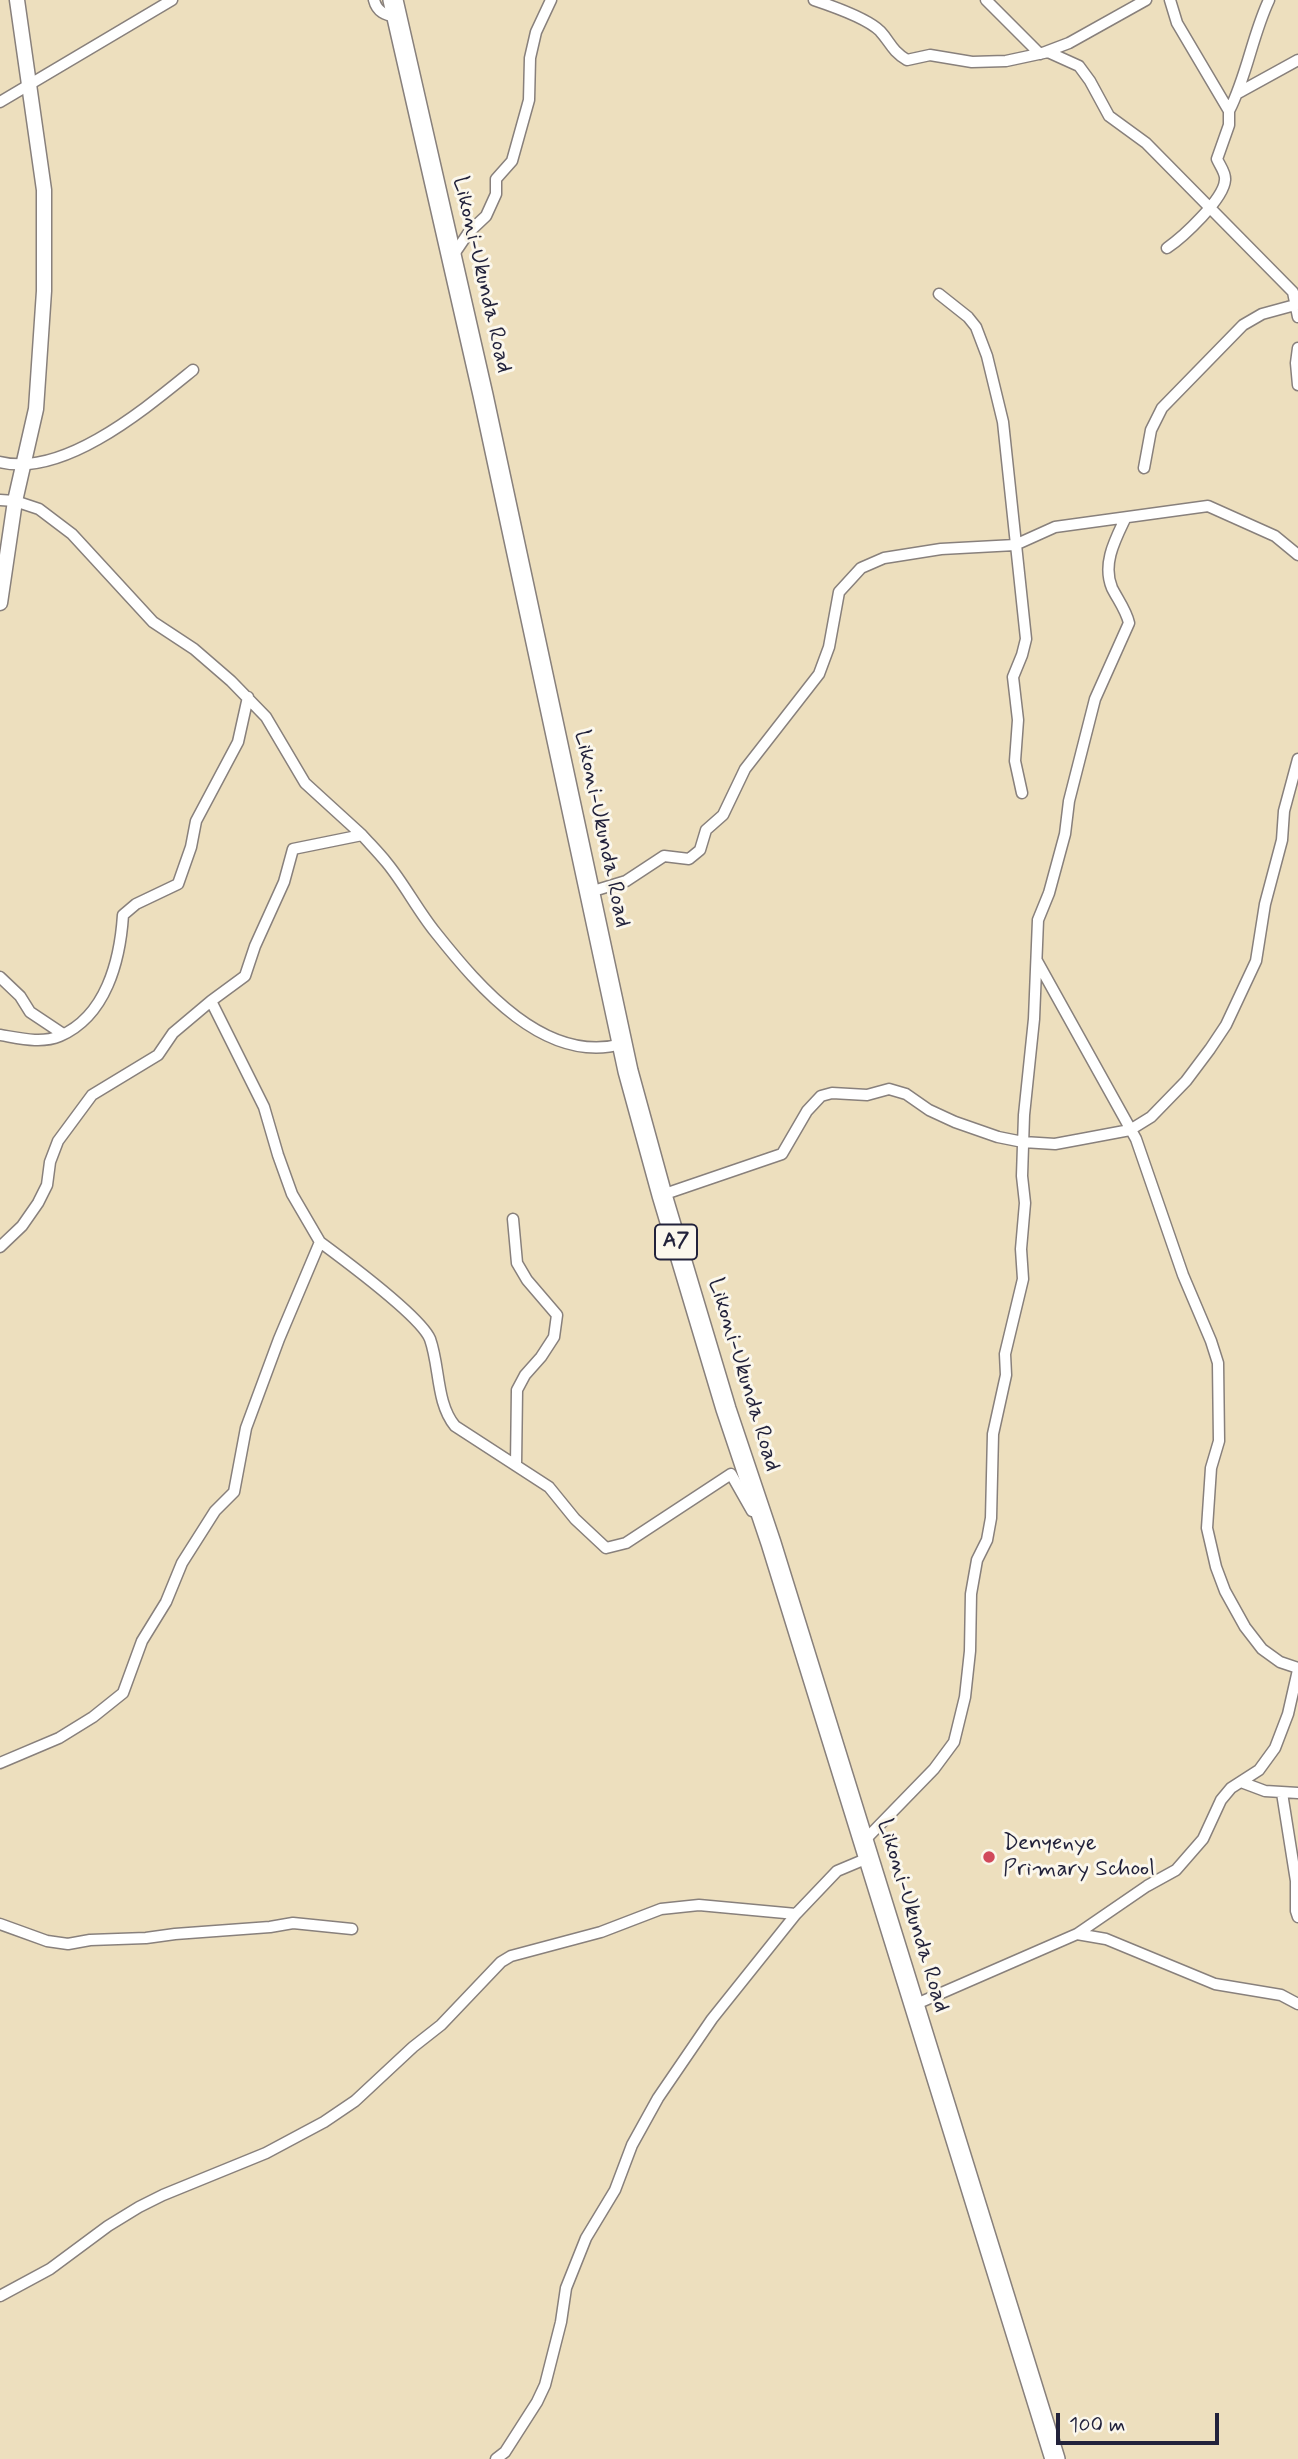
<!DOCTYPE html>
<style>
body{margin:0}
#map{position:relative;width:1298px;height:2459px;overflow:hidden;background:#eddfbe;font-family:Mynerve,sans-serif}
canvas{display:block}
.scale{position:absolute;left:1056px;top:2413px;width:163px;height:32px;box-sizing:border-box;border:4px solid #22223b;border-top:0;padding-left:9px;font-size:21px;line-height:24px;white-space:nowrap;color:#22223b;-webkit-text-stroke:5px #fbf7ec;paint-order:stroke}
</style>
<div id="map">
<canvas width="1298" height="2459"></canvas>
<div class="scale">100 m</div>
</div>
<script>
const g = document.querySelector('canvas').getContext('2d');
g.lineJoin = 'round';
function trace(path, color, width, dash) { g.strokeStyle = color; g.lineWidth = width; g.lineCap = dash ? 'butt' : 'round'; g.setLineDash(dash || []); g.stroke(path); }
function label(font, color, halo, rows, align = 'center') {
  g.font = font + ' Mynerve,sans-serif'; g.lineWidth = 6; g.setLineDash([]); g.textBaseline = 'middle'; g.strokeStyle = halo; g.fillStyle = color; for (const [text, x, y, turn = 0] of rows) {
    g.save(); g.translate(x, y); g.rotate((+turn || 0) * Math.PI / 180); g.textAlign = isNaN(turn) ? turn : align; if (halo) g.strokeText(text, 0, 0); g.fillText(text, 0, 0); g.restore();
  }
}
const street = new Path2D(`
 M 374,0 C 377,12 385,15 397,17
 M 814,0 C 832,6 867,18 880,31 C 891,43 891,50 907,60 L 930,55 L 972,62 L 1006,61 L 1048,52 L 1079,66 L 1090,81 L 1109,116 L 1146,143 L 1293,292 L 1298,317
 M 986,0 L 1040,54 L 1069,43 L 1146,0
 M 1238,93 L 1298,60
 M 0,102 L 172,0
 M 1229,111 C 1247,76 1252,36 1269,0
 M 1167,248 C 1183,237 1224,199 1225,180 C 1226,173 1220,166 1217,159 L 1229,125 L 1229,111 L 1177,23 L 1170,0
 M 452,257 L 469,232 L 486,216 L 496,194 L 496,179 L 512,161 L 529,100 L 530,58 L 536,32 L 551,0
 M 939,294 L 968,317 L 976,327 L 987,356 L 1003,422 L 1026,639 L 1022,655 L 1013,677 L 1018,720 L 1015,761 L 1022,793
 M 1298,348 L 1296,363 L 1298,385
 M 0,462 C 64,478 146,408 193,370
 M 1144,468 L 1151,430 L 1162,408 L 1243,325 L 1262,314 L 1295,305
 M 0,500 L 15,501 L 39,509 L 72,534 L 153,622 L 194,649 L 231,681 L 266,717 L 305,783 L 362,835
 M 590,892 L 626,881 L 664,856 L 689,859 L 700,850 L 706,830 L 723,815 L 745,769 L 819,674 L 829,647 L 839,592 L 861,568 L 884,558 L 941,549 L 1015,545 L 1055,527 L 1208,506 L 1275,536 L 1298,555
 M 1037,961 L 1136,1139 L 1183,1275 L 1211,1341 L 1218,1363 L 1219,1441 L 1211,1468 L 1207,1528 L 1216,1567 L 1225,1591 L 1245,1627 L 1262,1649 L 1280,1662 L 1298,1668
 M 0,977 L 20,996 L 30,1012 L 63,1034
 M 0,1035 C 19,1038 41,1044 60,1036 C 106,1016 120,961 123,915 L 136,904 L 178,884 L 191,847 L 196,821 L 238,742 L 248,697
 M 662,1195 L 782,1154 L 807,1111 L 821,1096 L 832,1093 L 867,1095 L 889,1089 L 906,1094 L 929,1110 L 955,1122 L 998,1137 L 1023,1142 L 1055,1144 L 1082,1139 L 1130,1130 L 1151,1117 L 1186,1081 L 1210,1049 L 1226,1025 L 1256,961 L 1265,904 L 1282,840 L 1284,811 L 1298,759
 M 513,1219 L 517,1263 L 527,1280 L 557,1315 L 554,1337 L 541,1357 L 525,1375 L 517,1390 L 516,1465
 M 320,1242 C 343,1259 421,1317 430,1339 C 440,1367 436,1403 455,1426 L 549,1487 L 575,1519 L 606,1548 L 626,1543 L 731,1474 L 752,1511
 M 0,1247 L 22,1226 L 38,1203 L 47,1185 L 50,1162 L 58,1141 L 92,1095 L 158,1055 L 173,1033 L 211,1001
 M 0,1763 L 59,1738 L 93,1717 L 123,1693 L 142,1641 L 166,1602 L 182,1563 L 215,1511 L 234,1492 L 246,1428 L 279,1339 L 320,1242 L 292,1194 L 278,1155 L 264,1107 L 211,1001 L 245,976 L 255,946 L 284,882 L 293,849 L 362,835 C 370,844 379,853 387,863 C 405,885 418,911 436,933 C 479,987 545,1065 622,1044
 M 1241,1782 L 1265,1791 L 1298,1793
 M 1282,1793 L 1296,1881 L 1296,1911 L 1298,1917
 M 863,1842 L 934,1769 L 954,1742 L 965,1697 L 970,1651 L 971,1594 L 977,1560 L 987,1540 L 991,1518 L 993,1434 L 1006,1375 L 1005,1354 L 1023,1279 L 1021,1249 L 1025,1203 L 1022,1176 L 1024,1115 L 1034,1019 L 1038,920 L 1049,893 L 1065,834 L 1069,801 L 1095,699 L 1129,623 C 1126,610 1118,600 1112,588 C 1102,564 1115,540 1125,519
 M 0,1924 L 47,1941 L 68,1944 L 90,1940 L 146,1938 L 175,1934 L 270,1927 L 293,1923 L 352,1929
 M 1077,1934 L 1106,1939 L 1215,1984 L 1281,1995 L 1298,2004
 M 914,2005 L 1077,1934 L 1147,1886 L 1176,1870 L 1203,1839 L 1221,1800 L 1231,1788 L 1259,1770 L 1275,1748 L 1288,1714 L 1298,1670
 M 0,2296 L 50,2269 L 108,2226 L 139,2207 L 163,2195 L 266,2153 L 324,2122 L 355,2101 L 413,2047 L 441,2025 L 501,1962 L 511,1956 L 601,1932 L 661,1909 L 699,1905 L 796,1914
 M 496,2459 L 505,2452 L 537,2402 L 545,2385 L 561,2322 L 566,2288 L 586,2238 L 615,2190 L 632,2145 L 658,2098 L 712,2019 L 796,1914 L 837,1871 L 868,1858`);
const secondary = new Path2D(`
 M 0,603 L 15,501 L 36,409 L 44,291 L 44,190 L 17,0`);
const highway = new Path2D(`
 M 393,0 L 483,395 L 628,1071 L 662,1195 L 726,1409 L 771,1543 L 1055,2459`);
const markers = [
 [989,1857,7,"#d1495b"]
];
const shields = [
 [676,1242,42]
];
const shieldNames = [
 ["A7",676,1242]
];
const streetNames = [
 ["Likoni-Ukunda Road",481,275,77],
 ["Likoni-Ukunda Road",601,829,78],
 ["Likoni-Ukunda Road",743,1375,73],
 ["Likoni-Ukunda Road",912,1916,73]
];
const poiNames = [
 ["Denyenye",1003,1844],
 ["Primary School",1003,1870]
];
trace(street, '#88807c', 13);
trace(secondary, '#88807c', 17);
trace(highway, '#88807c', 22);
trace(street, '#fff', 10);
trace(secondary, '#fff', 14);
trace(highway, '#fff', 19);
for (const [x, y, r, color] of markers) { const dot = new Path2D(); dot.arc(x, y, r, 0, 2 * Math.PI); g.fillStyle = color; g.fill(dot); trace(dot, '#fbf7ec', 2.5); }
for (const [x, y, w] of shields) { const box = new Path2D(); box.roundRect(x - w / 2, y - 17.5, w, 35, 5); g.fillStyle = '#fbf7ec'; g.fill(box); trace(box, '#22223b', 2); }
label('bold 21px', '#22223b', null, shieldNames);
label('23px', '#22223b', '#fbf7ec', streetNames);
label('23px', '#22223b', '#fbf7ec', poiNames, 'left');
</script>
